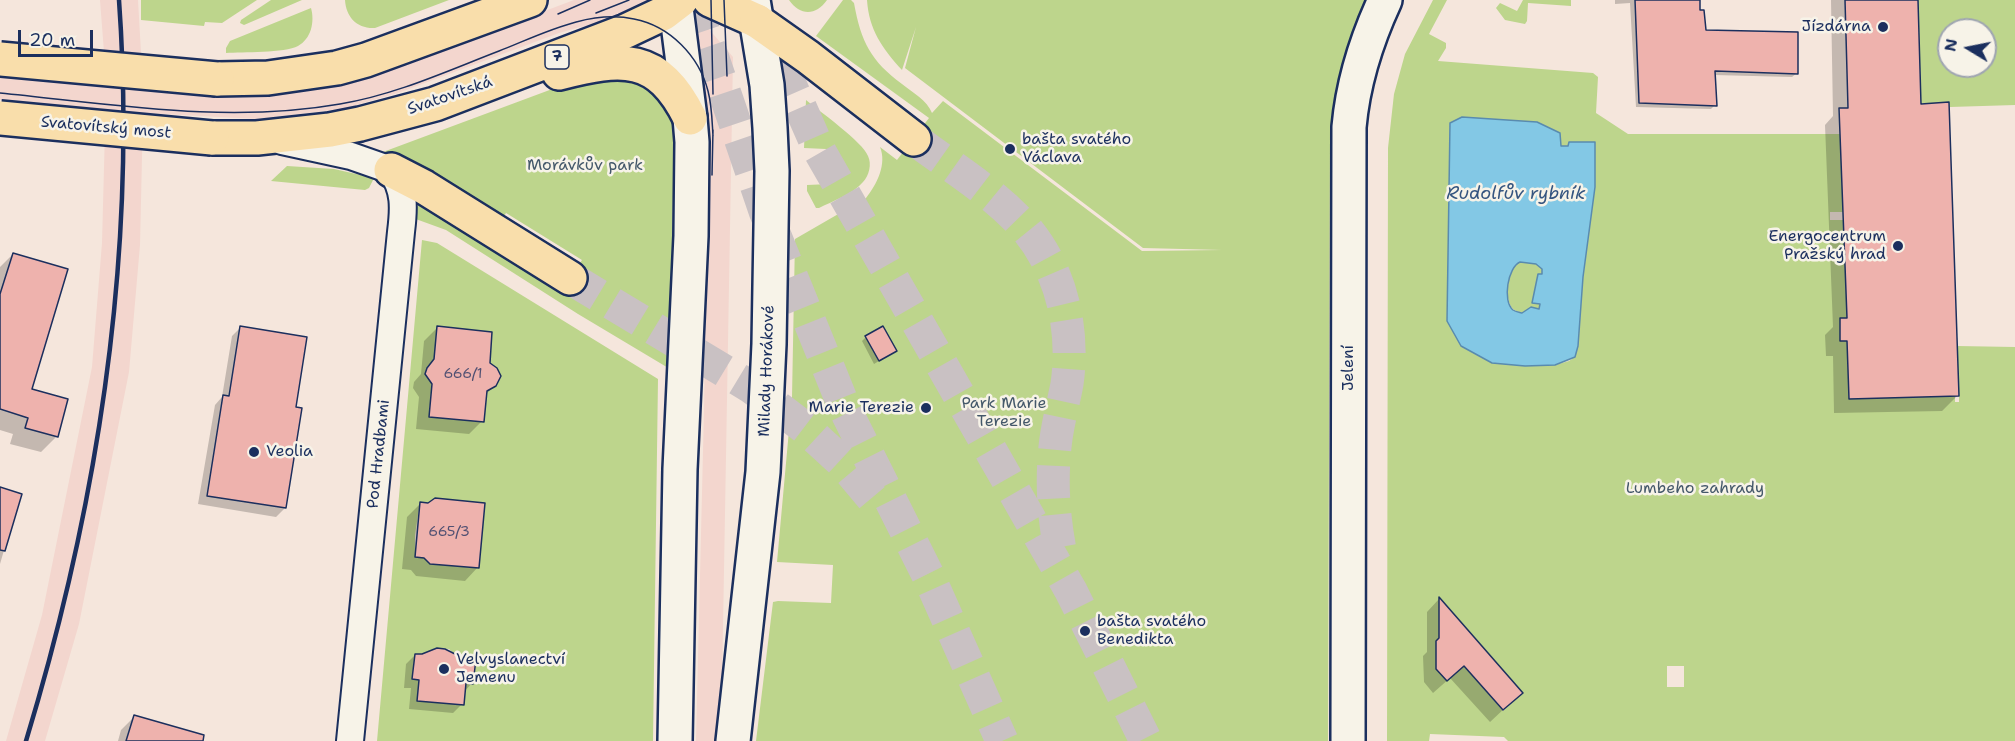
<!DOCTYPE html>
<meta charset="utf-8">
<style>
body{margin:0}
#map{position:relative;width:2015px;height:741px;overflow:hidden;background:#f5e6dc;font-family:"Shantell Sans",sans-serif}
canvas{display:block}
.north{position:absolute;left:1937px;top:18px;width:60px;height:60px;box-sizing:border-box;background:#f7f3e8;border:2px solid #9fa5b1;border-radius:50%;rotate:280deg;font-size:16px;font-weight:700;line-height:24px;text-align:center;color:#1b2f5e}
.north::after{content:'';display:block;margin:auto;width:21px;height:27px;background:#1b2f5e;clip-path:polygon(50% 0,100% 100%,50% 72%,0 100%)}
.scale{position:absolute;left:18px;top:30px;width:75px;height:27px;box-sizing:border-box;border:3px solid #1b2f5e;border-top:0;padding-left:8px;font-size:18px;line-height:21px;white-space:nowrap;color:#1b2f5e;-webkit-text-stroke:4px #f7f3e8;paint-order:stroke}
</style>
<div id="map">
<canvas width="2015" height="741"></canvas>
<div class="north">N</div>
<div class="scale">20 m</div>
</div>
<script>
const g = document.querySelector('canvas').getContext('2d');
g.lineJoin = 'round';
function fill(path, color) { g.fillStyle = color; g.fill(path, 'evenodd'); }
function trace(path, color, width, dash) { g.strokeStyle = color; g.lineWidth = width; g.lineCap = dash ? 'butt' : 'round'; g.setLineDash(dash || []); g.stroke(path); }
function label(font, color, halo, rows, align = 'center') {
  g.font = font + ' "Shantell Sans",sans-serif'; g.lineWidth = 5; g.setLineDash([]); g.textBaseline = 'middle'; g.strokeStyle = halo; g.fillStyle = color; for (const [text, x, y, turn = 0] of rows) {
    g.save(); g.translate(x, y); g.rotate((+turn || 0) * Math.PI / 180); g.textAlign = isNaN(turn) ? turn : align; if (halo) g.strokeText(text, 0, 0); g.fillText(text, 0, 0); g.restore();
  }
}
const built = new Path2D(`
 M 100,0 L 138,0 L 143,88 L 284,92 L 340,83 L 388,70 L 574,0 L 655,0 L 615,21 L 580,27 L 559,33 L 398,93 L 342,109 L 257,119 L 143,113 L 140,245 L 129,372 L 79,624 L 45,741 L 6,741 L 42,615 L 92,367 L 102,243 L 105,130 L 105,109 L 0,100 L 0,74 L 104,52 Z
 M 688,12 L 707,27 L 733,57 L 721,741 L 696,741 L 704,410 L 708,121 L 704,94 Z`);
const green = new Path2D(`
 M 141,0 L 257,0 L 222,23 L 205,22 L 204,26 L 141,20 Z
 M 271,0 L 302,0 L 244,25 L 240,23 L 241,20 Z
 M 345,0 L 449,0 L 375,28 C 357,29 346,17 345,0 Z
 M 789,0 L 827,0 C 816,16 800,16 789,0 Z
 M 843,0 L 851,0 L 854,3 C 861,42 871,61 902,84 C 913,93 927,100 932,113 L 943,101 L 1142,251 L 1222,250 L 1143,248 L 905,68 L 916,27 L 902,70 C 882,48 869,30 867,0 L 1365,0 C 1344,48 1334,94 1330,146 L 1328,741 L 756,741 L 773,602 L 778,601 L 831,603 L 833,565 L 777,562 L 792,397 L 795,239 L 866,198 C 877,184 887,164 880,147 L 897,160 L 929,118 L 816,36 Z
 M 1433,0 L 1447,0 L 1429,34 L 1446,43 L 1446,48 L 1438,61 L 1593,73 L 1598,77 L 1596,113 L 1628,134 L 1840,134 L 1843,212 L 1830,212 L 1830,220 L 1844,220 L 1847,318 L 1840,319 L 1840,341 L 1847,341 L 1849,399 L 1955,396 L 1955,402 L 1959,402 L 1959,392 L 1956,392 L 1955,374 L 1958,373 L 1955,351 L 1958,351 L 1957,346 L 2015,347 L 2015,741 L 1508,741 L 1504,737 L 1430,734 L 1429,741 L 1387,741 L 1388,148 L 1394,94 L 1405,54 ZM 1450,123 L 1560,133 L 1561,146 L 1568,146 L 1569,142 L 1595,143 L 1595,187 L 1583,277 L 1578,346 L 1575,357 L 1569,361 L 1555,365 L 1525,366 L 1447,321 ZM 1441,599 L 1523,693 L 1503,711 L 1464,666 L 1447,681 L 1436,669 L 1436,641 L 1439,638 ZM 1667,666 L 1684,666 L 1684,687 L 1667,687 Z
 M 1523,0 L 1571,0 L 1571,6 L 1528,3 L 1527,21 L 1525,24 L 1505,20 L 1496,8 L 1500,3 L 1517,11 Z
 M 1918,0 L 2015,0 L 2015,105 L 1950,107 L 1949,103 L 1931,105 L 1931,103 L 1921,103 ZM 1949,30 L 1985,30 L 1985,66 L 1949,66 Z
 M 311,8 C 315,22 311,39 298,46 C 285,53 242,52 226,53 L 226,48 L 230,41 Z
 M 598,72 L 645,80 L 670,112 L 674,137 L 670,369 L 578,314 L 446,230 L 413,218 L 418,204 L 562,290 L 582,260 L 506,213 L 503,218 L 400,159 L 383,152 Z
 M 806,100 C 819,111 863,142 868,156 C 872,164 869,176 863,182 C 853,194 833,201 819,208 L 816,208 L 807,191 L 807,185 L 830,184 C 843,176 843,163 834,152 L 826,149 L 804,148 Z
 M 287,166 L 334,169 L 374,178 L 369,188 L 365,190 L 271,181 Z
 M 422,240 L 437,243 L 658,379 L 653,741 L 377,741 ZM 437,327 L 492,332 L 490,364 L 497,368 L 501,377 L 496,386 L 487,389 L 484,422 L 429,416 L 432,381 L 426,372 L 428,366 L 434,362 ZM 435,499 L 485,503 L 479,568 L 430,564 L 428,558 L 415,557 L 415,535 L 420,502 L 433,504 ZM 435,648 L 449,649 L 452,652 L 451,657 L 476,659 L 474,683 L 466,683 L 464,705 L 417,701 L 419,680 L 412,679 L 415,654 L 431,655 L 432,650 Z
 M 1520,262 L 1536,264 L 1542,269 L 1542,274 L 1538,274 L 1533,303 L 1540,304 L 1539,309 C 1532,310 1523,314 1516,311 C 1502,305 1507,267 1520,262 Z`);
const water = new Path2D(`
 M 1462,117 L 1537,122 L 1560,133 L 1561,146 L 1568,146 L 1569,142 L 1595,142 L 1595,187 L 1583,277 L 1578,346 L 1575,357 L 1555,365 L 1525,366 L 1492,363 L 1461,346 L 1447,321 L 1450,123 ZM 1520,262 L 1536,264 L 1542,269 L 1542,274 L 1538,274 L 1532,303 L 1540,304 L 1539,309 L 1531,307 L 1522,313 C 1519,312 1516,312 1513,310 C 1502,301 1508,267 1520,262 Z`);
const shadow = new Path2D(`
 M 1615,0 L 1659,0 L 1704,32 L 1797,73 L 1792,77 L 1714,75 L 1715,105 L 1711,109 L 1636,107 L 1630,3 L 1615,4 Z
 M 1831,0 L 1917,0 L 1920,106 L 1957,396 L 1942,411 L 1834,413 L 1833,356 L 1826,356 L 1825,335 L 1833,327 L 1825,125 L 1833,116 Z
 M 13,254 L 30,390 L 67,400 L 56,437 L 41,452 L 10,444 L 13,434 L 0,430 L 0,267 Z
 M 241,327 L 294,408 L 285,508 L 276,517 L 198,504 L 215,405 L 222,397 L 232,336 Z
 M 437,328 L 488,363 L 495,385 L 485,395 L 482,421 L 469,434 L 416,429 L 419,397 L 413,388 L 414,382 L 421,374 L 424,341 Z
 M 866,337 L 895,351 L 874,364 L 862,341 Z
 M 0,489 L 20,495 L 0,564 Z
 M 420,504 L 478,567 L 465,581 L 416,576 L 411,570 L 402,569 L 407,517 Z
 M 1439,599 L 1521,693 L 1490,722 L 1450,678 L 1433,693 L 1424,682 L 1423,656 L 1427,652 L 1427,612 Z
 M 415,655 L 463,660 L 472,683 L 464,692 L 462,704 L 453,713 L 409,709 L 411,688 L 404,688 L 406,664 Z
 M 134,717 L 168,741 L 118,741 L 121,730 Z`);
const building = new Path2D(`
 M 1635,0 L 1700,0 L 1700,10 L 1704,10 L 1706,30 L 1798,32 L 1798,74 L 1715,71 L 1717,106 L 1639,103 Z
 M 1845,0 L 1918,0 L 1921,104 L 1949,102 L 1959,396 L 1849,399 L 1847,341 L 1840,341 L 1840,318 L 1847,318 L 1839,108 L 1848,108 Z
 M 13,253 L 68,269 L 32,389 L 68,399 L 58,437 L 25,428 L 28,418 L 0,409 L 0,294 Z
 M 240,326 L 307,337 L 296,407 L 302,408 L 286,508 L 207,496 L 223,395 L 229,396 Z
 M 437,326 L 492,332 L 490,363 L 497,368 L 501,376 L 496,386 L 487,391 L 484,422 L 429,417 L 432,384 L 425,374 L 427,368 L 434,359 Z
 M 883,326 L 897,351 L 879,361 L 865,336 Z
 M 0,487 L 22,494 L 5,551 L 0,550 Z
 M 435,498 L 485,503 L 479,568 L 430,564 L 424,558 L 415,557 L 420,502 L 428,503 Z
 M 1439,597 L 1523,693 L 1503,710 L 1464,666 L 1447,681 L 1436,669 L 1436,641 L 1439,638 Z
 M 437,648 L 445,649 L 463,658 L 476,659 L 473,684 L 466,683 L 464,705 L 417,701 L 419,680 L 412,679 L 415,654 L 422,654 Z
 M 134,715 L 204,735 L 203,741 L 126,741 Z`);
const highwayTunnel = new Path2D(`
 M 693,0 L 765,211 L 845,409 L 929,577 L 1002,741
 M 761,18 L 819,150 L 1071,591 L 1146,741
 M 914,139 C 950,166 990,190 1021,223 C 1061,266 1075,328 1067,384 C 1063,405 1057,426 1055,447 C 1051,486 1054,522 1062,560
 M 570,278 L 751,387 L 805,428 L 844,464 L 880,507`);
const street = new Path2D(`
 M 282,141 L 351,156 L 391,170 C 405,190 404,208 401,232 L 350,741`);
const secondary = new Path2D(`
 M 675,0 L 690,118 L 692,142 L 691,236 L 680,469 L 675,741
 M 733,741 L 763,472 L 769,344 L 772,171 L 770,128 L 767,85 L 753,0
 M 1348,741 L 1349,127 C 1353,82 1366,41 1385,0`);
const primary = new Path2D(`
 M 710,0 L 757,21
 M 559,73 C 622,57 658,53 690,118
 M 217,79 L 268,78 L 337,68 L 366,60 L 530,0
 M 212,138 L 257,138 L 330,130 L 360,124 L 435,104 L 626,31 L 664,13 L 681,0`);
const highway = new Path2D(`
 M 757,21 L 808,57 L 914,139
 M 391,170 L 424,187 L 570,278`);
const tram = new Path2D(`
 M 711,0 L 713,94
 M 724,0 L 727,76
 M 596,13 L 629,0
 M 558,14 L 590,0
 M 0,93 C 112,104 227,124 340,104 C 395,95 447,71 499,51 C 540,35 588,9 634,19 C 670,26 699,56 708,91 C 712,106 712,121 713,136
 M 712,175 L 713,130`);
const rail = new Path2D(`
 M 26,741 C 99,501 137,251 119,0`);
const primaryBridge = new Path2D(`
 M 0,59 L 217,79
 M 0,118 L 212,138`);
const markers = [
 [1883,27,6,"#1b2f5e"],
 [1010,149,6,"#1b2f5e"],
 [1898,246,6,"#1b2f5e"],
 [926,408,6,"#1b2f5e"],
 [254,452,6,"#1b2f5e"],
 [1085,631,6,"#1b2f5e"],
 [444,669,6,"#1b2f5e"]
];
const numberNames = [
 ["666/1",463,374],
 ["665/3",449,532]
];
const shields = [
 [557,57,24]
];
const shieldNames = [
 ["7",557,57]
];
const poiNames = [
 ["Jízdárna",1871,27,"right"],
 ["bašta svatého",1022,140],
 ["Václava",1022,158],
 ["Energocentrum",1886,237,"right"],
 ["Pražský hrad",1886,255,"right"],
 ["Marie Terezie",914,408,"right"],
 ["Veolia",266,452],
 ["bašta svatého",1097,622],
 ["Benedikta",1097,640],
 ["Velvyslanectví",456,660],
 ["Jemenu",456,678]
];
const streetNames = [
 ["Svatovítská",450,96,-19],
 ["Svatovítský most",106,128,5],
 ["Jelení",1349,368,-90],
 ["Milady Horákové",767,371,-88],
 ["Pod Hradbami",379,454,-84]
];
const parkNames = [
 ["Morávkův park",585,166],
 ["Park Marie",1004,404],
 ["Terezie",1004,422],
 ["Lumbeho zahrady",1695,489]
];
const waterNames = [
 ["Rudolfův rybník",1516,194]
];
fill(built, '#f3d6ce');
fill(green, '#bdd58c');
fill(water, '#83c8e5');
trace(water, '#598baf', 1.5);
fill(shadow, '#0003');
fill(building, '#eeb2ad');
trace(building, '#1b2f5e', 1.5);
trace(highwayTunnel, '#c9c1c3', 33, [33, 16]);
trace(street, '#1b2f5e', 30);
trace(secondary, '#1b2f5e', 38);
trace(primary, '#1b2f5e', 38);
trace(highway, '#1b2f5e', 38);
trace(street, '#f7f3e8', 26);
trace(secondary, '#f7f3e8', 33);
trace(primary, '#f9deab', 33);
trace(highway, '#f9deab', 33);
trace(tram, '#1b2f5e', 1.5);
trace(rail, '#1b2f5e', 4.5);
trace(primaryBridge, '#1b2f5e', 38, []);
trace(primaryBridge, '#f9deab', 33);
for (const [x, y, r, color] of markers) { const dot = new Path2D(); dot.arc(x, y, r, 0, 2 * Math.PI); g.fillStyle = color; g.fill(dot); trace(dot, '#f7f3e8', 2); }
label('14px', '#505072', null, numberNames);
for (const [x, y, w] of shields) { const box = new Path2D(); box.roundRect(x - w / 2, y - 12, w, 24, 4.5); g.fillStyle = '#f7f3e8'; g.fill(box); trace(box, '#1b2f5e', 1.5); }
label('bold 15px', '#1b2f5e', null, shieldNames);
label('16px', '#1b2f5e', '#f7f3e8', poiNames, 'left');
label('16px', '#1b2f5e', '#f7f3e8', streetNames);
label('16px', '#44586a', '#f7f3e8', parkNames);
label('italic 18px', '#355580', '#f7f3e8', waterNames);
</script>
